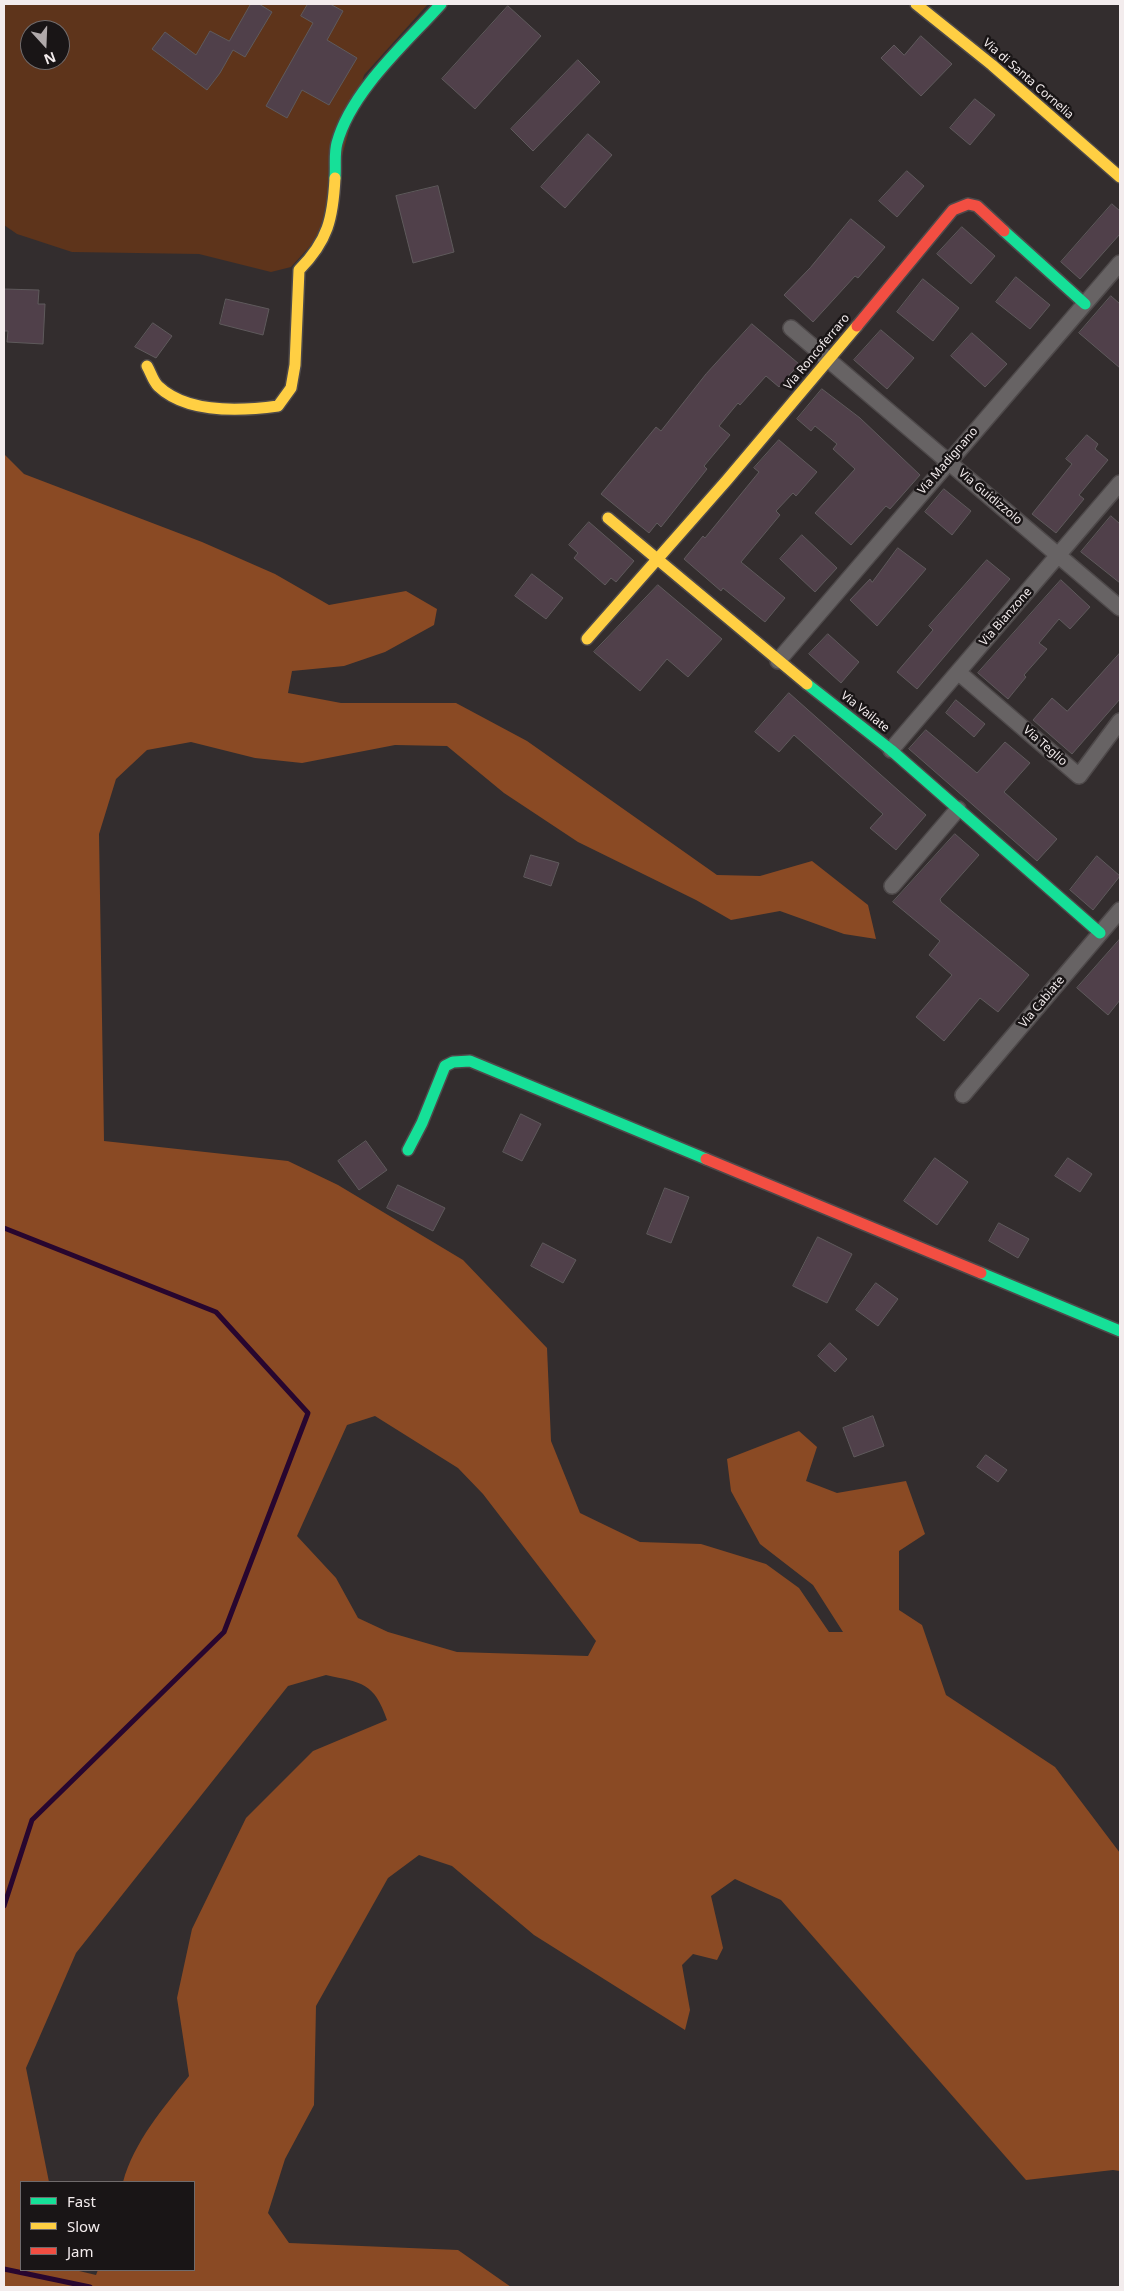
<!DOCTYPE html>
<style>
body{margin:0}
#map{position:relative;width:1124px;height:2291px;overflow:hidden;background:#332d2e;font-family:"Noto Sans",sans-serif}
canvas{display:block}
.frame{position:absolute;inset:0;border:5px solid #f3eced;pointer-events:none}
.legend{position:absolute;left:20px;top:2181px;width:175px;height:90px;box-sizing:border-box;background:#191516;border:1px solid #706b6c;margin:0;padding:6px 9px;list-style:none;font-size:15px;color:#f3eced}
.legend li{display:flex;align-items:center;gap:10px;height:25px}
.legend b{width:25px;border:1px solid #706b6c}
.north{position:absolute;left:20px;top:20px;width:50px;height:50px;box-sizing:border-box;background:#191516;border:1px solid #706b6c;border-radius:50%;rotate:160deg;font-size:14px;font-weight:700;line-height:20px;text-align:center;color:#f3eced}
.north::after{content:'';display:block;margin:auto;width:18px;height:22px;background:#b0a9aa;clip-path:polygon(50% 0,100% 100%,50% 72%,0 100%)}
</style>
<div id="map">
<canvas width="1124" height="2291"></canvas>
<div class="frame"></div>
<ul class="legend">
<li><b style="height:6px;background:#16e098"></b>Fast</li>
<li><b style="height:6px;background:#ffcf43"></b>Slow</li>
<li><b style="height:6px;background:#f24e42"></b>Jam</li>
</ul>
<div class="north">N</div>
</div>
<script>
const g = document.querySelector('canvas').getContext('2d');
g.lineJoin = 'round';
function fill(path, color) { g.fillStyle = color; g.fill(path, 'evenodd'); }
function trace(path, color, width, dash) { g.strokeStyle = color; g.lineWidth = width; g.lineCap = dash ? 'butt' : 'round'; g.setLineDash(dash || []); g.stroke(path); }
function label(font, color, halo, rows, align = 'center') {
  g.font = font + ' "Noto Sans",sans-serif'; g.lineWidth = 5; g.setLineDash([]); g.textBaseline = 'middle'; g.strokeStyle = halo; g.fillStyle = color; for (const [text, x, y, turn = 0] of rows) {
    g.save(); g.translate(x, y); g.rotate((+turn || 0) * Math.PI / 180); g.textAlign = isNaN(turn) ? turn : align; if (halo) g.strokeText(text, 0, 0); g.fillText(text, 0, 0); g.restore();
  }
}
const green = new Path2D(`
 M 4,4 L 428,4 L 364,75 L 321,234 L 291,267 L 271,272 L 199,254 L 72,252 L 17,234 L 4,225 ZM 30,30 L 60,30 L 60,60 L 30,60 Z`);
const forest = new Path2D(`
 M 4,454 L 24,474 L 202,542 L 275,574 L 329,605 L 406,591 L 437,609 L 434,625 L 385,652 L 344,666 L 292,671 L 288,693 L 341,703 L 456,703 L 527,741 L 717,875 L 760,876 L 812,861 L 868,905 L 876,939 L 844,934 L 780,911 L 731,920 L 696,900 L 578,842 L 504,793 L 447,746 L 395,745 L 302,763 L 255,758 L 191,742 L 147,750 L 116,779 L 99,834 L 104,1141 L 288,1161 L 338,1185 L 463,1260 L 547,1348 L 551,1441 L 580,1513 L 640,1542 L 701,1544 L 766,1564 L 799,1588 L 829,1632 L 843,1632 L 813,1585 L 760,1544 L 731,1491 L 727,1459 L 799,1431 L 817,1447 L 806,1481 L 837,1493 L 906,1481 L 925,1534 L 899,1551 L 899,1610 L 922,1625 L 946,1695 L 1055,1767 L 1120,1853 L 1120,2171 L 1113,2170 L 1026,2180 L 781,1900 L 735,1879 L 711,1896 L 723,1948 L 717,1960 L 693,1954 L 682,1965 L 690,2010 L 685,2030 L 534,1935 L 452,1866 L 419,1855 L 388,1878 L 316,2006 L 314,2105 L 285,2159 L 268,2213 L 289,2243 L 458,2250 L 511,2287 L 4,2287 ZM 375,1416 L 458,1468 L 483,1494 L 596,1641 L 588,1656 L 457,1652 L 388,1632 L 358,1618 L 336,1578 L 297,1536 L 347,1425 ZM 326,1675 C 362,1683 374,1682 387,1720 L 313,1751 L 246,1818 L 192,1929 L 177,1998 L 189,2076 C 163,2108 134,2142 123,2182 L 194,2182 L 194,2270 L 98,2270 L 96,2275 L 75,2270 L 21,2270 L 21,2182 L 49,2182 L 26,2068 L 76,1953 L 288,1686 Z`);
const stream = new Path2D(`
 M 4,1228 L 216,1312 L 308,1413 L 224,1632 L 32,1820 L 4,1906
 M 4,2269 L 90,2287`);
const building = new Path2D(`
 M 251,4 L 259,4 L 272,12 L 245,57 L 233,50 L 220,73 L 207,90 L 152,49 L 165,32 L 196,55 L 210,31 L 229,41 Z
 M 308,4 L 330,4 L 343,11 L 327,40 L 357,58 L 329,105 L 302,90 L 287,118 L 266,106 L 313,23 L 301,16 Z
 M 508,6 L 541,36 L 475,109 L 442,79 Z
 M 921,36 L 952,64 L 921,96 L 881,58 L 894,45 L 904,55 Z
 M 578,60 L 600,82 L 533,151 L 511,129 Z
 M 975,99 L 995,115 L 970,145 L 950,128 Z
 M 588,134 L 612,155 L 565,208 L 541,187 Z
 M 907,171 L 924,186 L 897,217 L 879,201 Z
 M 438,186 L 454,252 L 413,263 L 396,196 Z
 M 1112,204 L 1120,211 L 1120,234 L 1080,279 L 1061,262 Z
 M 851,219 L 885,247 L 858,278 L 855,276 L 813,322 L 784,295 L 810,268 Z
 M 962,227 L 995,256 L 971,284 L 937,254 Z
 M 1016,277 L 1050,305 L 1030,329 L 996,302 Z
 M 923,279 L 959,308 L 933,341 L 897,312 Z
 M 4,289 L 39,290 L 38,304 L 45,304 L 43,344 L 7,342 L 8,331 L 4,331 Z
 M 1111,296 L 1120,304 L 1120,368 L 1079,333 Z
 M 226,299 L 269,309 L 263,335 L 220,324 Z
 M 153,323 L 172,336 L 156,358 L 135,347 Z
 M 752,324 L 799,364 L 779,387 L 766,376 L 740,405 L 738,403 L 719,426 L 730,435 L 704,466 L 707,469 L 661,527 L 657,523 L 649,533 L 601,494 L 656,427 L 661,431 L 706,374 Z
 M 881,330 L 914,358 L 887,389 L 854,360 Z
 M 972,333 L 1007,364 L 985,387 L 951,356 Z
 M 822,389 L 860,418 L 920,475 L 890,509 L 886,506 L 851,545 L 815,513 L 855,469 L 833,449 L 837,444 L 815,426 L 811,431 L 797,419 Z
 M 1087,435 L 1098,444 L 1095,449 L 1108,460 L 1079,495 L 1084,499 L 1056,533 L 1032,514 L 1072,464 L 1066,459 Z
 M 779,440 L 817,472 L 796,496 L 793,493 L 776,511 L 780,515 L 741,562 L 785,598 L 765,622 L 723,588 L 721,591 L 684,559 L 703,536 L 705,538 L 759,472 L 754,468 Z
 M 944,489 L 971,511 L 952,535 L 925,512 Z
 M 1111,516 L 1120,524 L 1120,583 L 1081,552 Z
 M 589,522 L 634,561 L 616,582 L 611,578 L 605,585 L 574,558 L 578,553 L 569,545 Z
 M 802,535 L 837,568 L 815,592 L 780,559 Z
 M 898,548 L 926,569 L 877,626 L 850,600 L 870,579 L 872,582 Z
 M 987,560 L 1010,579 L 917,689 L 897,672 L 933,630 L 929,626 Z
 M 532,574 L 563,598 L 546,619 L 515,596 Z
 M 1061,580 L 1090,607 L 1070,629 L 1059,619 L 1039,643 L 1047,649 L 1024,675 L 1026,677 L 1008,699 L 978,673 Z
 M 658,585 L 722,639 L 688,677 L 667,659 L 640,691 L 594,652 Z
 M 828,634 L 859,662 L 841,683 L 809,654 Z
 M 1120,653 L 1120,699 L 1072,754 L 1033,720 L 1052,698 L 1067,711 Z
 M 789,693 L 926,815 L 896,850 L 870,828 L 883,814 L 794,735 L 779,752 L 755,732 Z
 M 956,700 L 985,724 L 974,737 L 946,713 Z
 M 926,730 L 977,773 L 1005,742 L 1030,763 L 1004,792 L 1057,839 L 1037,861 L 909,749 Z
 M 955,834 L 979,855 L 940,899 L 941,902 L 1029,975 L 998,1012 L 980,998 L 944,1041 L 916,1017 L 952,975 L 929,955 L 940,941 L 893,902 Z
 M 531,855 L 559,863 L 551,886 L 524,877 Z
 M 1097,856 L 1120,876 L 1093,910 L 1070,890 Z
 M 1120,939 L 1120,1000 L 1108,1015 L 1077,988 Z
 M 521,1114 L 541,1124 L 522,1161 L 503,1152 Z
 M 366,1141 L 387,1170 L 359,1190 L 338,1161 Z
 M 935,1158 L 968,1182 L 937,1225 L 904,1201 Z
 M 1068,1158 L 1092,1174 L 1080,1192 L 1055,1176 Z
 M 398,1185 L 445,1208 L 433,1231 L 387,1208 Z
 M 665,1188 L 689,1197 L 671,1243 L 647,1234 Z
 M 999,1223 L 1029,1239 L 1018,1258 L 989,1241 Z
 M 818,1237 L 852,1254 L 827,1303 L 793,1286 Z
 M 543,1243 L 576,1260 L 563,1283 L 531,1266 Z
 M 876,1283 L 898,1299 L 878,1326 L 856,1310 Z
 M 830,1343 L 847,1359 L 835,1372 L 818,1356 Z
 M 873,1416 L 884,1446 L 854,1457 L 843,1428 Z
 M 986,1455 L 1007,1470 L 998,1482 L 977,1467 Z`);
const street = new Path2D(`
 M 791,328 L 1120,608
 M 778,661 L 1120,263
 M 958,672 L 1079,776 L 1120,721
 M 891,750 L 1120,483
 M 892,886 L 958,809
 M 963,1095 L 1120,910`);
const fast = new Path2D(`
 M 335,178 C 336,166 334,154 337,143 C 351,91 406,43 441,4
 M 1004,231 L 1085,304
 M 807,684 L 891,750 L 1100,933
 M 408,1150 L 422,1123 L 445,1066 L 453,1062 L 470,1061 L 706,1159
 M 981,1273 L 1120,1331`);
const slow = new Path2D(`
 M 916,4 L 992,65 L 1120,177
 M 147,366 C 151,373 153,381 158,386 C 187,414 242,411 278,406 L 291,388 L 295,365 L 299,270 C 328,241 333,218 335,178
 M 608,518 L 807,684
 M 587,639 L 727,480 L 857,326`);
const jam = new Path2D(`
 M 857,326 L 953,210 L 968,204 L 977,206 L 1004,231
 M 706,1159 L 981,1273`);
const streetNames = [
 ["Via di Santa Cornelia",1028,79,41],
 ["Via Roncoferraro",817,352,-50],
 ["Via Madignano",948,461,-49],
 ["Via Guidizzolo",990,497,40],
 ["Via Bianzone",1006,617,-49],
 ["Via Vailate",865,712,38],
 ["Via Teglio",1045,746,41],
 ["Via Cabiate",1042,1002,-50]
];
fill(green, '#5e341b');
fill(forest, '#8a4a24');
trace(stream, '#28062f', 5);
fill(building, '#50404a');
trace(building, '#5f5a5c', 1);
trace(street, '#4e494a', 18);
trace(fast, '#4e494a', 14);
trace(slow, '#4e494a', 14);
trace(jam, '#4e494a', 14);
trace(street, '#676364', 15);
trace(fast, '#16e098', 11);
trace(slow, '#ffcf43', 11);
trace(jam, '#f24e42', 11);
label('12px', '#f3eced', '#191516', streetNames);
</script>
